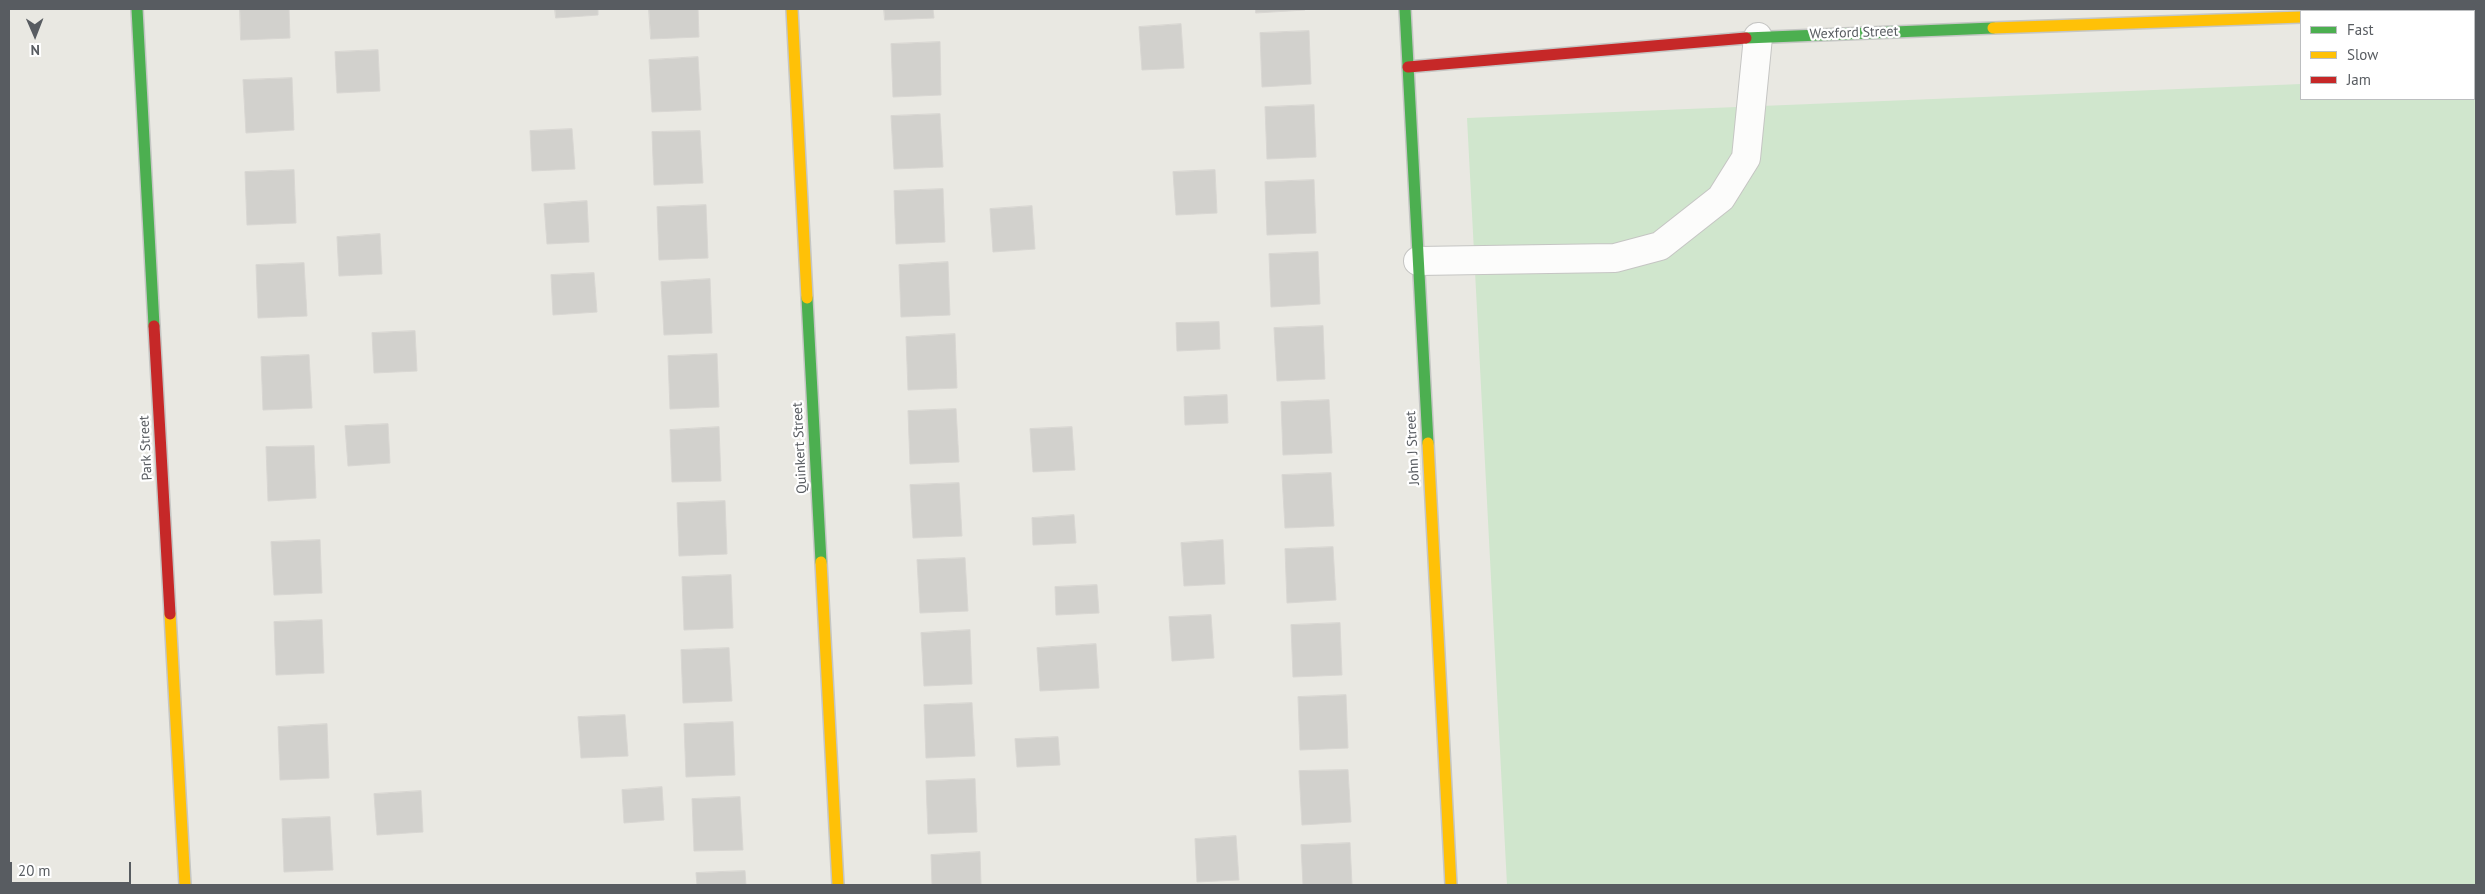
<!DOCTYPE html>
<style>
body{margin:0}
#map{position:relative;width:2485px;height:894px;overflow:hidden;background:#e9e8e2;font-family:"PT Sans",sans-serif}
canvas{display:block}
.frame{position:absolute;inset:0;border:10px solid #585c61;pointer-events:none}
.legend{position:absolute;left:2300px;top:10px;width:175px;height:90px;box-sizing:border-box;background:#fff;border:1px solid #bcbec0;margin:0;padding:6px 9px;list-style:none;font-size:15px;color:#585c61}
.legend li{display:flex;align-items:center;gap:10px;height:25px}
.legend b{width:25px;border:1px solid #bcbec0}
.north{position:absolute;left:10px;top:10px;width:50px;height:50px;-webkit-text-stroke:4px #fff;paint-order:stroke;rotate:179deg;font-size:14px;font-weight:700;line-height:20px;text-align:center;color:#585c61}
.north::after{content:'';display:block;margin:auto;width:18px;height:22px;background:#585c61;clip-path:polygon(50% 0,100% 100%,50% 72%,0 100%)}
.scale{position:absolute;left:10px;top:862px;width:121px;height:22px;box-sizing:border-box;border:2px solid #585c61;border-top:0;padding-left:6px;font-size:15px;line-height:18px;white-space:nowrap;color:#585c61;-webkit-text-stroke:4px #fff;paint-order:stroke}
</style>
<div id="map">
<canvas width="2485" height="894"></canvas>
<div class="frame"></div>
<ul class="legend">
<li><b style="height:6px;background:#4caf50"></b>Fast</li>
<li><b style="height:6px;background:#ffc107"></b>Slow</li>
<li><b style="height:6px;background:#c62828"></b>Jam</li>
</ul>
<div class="north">N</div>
<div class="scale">20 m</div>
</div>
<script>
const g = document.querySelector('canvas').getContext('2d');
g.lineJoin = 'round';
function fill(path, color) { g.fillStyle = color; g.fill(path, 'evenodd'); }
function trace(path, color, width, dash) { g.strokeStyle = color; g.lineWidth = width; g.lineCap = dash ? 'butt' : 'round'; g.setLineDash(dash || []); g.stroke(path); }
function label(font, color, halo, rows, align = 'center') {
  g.font = font + ' "PT Sans",sans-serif'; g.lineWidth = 4.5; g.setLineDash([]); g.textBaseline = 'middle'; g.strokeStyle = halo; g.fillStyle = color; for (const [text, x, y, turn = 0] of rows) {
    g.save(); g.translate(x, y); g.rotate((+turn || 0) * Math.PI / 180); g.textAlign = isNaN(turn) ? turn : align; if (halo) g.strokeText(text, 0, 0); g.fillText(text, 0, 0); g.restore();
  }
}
const green = new Path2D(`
 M 2474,77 L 2476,77 L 2476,885 L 1507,885 L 1467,118 L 2301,84 L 2301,99 L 2474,99 Z`);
const building = new Path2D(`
 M 240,9 L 289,9 L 290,38 L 241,40 Z
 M 555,9 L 598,9 L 598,15 L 556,18 Z
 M 649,9 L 698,9 L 699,37 L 651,39 Z
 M 884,9 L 933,9 L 934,18 L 885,20 Z
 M 1256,9 L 1305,9 L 1305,10 L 1256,13 Z
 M 1181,24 L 1184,68 L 1142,70 L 1139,27 Z
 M 1309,31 L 1311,84 L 1262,87 L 1260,33 Z
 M 940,42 L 941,95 L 893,97 L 891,44 Z
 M 378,50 L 380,91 L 337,93 L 335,52 Z
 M 698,57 L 701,110 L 652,112 L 649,60 Z
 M 292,78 L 294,130 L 246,133 L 243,80 Z
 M 1314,105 L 1316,157 L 1267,159 L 1265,107 Z
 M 940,114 L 943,167 L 894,169 L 891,116 Z
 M 572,129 L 575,169 L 532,171 L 530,131 Z
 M 700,131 L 703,183 L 654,185 L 652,132 Z
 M 294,170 L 296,223 L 247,225 L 245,172 Z
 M 1215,170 L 1217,213 L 1176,215 L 1173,172 Z
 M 1314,180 L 1316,233 L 1267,235 L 1265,182 Z
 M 943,189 L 945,242 L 896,244 L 894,191 Z
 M 587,201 L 589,242 L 547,244 L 544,204 Z
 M 706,205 L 708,258 L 659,260 L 657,207 Z
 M 1032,206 L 1035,249 L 993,252 L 990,209 Z
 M 380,234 L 382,274 L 339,276 L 337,237 Z
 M 1318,252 L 1320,304 L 1271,307 L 1269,254 Z
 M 948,262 L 950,315 L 901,317 L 899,265 Z
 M 304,263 L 307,316 L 258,318 L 256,265 Z
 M 594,273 L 597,312 L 553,315 L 551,275 Z
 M 710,279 L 712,333 L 664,335 L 661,282 Z
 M 1219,322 L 1220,349 L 1177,351 L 1176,323 Z
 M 1323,326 L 1325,379 L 1277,381 L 1274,328 Z
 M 415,331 L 417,371 L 374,373 L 372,333 Z
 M 955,334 L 957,388 L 908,390 L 906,337 Z
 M 717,354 L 719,407 L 670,409 L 668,356 Z
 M 309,355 L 312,408 L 263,410 L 261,357 Z
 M 1227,395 L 1228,423 L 1185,425 L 1184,397 Z
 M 1329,400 L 1332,453 L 1283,455 L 1281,402 Z
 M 956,409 L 959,462 L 910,464 L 908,411 Z
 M 388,424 L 390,463 L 348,466 L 345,426 Z
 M 719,427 L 721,481 L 672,482 L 670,430 Z
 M 1072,427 L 1075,470 L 1033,472 L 1030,429 Z
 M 314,446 L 316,498 L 268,501 L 266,447 Z
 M 1331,473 L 1334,526 L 1285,528 L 1282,475 Z
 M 959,483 L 962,536 L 913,538 L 910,485 Z
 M 725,501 L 727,554 L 679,556 L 677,503 Z
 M 1074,515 L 1076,543 L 1033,545 L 1032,518 Z
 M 320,540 L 322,593 L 274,595 L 271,542 Z
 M 1223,540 L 1225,584 L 1184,586 L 1181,543 Z
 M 1333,547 L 1336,600 L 1287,603 L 1285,549 Z
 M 965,558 L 968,611 L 920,613 L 917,560 Z
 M 731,575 L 733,628 L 684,630 L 682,577 Z
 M 1097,585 L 1099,613 L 1056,615 L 1055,587 Z
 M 1211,615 L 1214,658 L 1172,661 L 1169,617 Z
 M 322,620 L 324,673 L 276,675 L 274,622 Z
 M 1340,623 L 1342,675 L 1293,677 L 1291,625 Z
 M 970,630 L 972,684 L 924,686 L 921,633 Z
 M 1096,644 L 1099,688 L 1040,691 L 1037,648 Z
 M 729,648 L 732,701 L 683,703 L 681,650 Z
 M 1346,695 L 1348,748 L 1300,750 L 1298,697 Z
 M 972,703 L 975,756 L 926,758 L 924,705 Z
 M 625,715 L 628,756 L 581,758 L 578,717 Z
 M 733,722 L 735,775 L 686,777 L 684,724 Z
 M 327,724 L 329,778 L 280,780 L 278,727 Z
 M 1058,737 L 1060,765 L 1017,767 L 1015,739 Z
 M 1348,770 L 1351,822 L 1302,825 L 1299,771 Z
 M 975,779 L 977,832 L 928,834 L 926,781 Z
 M 662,787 L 664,820 L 624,823 L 622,790 Z
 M 421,791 L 423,832 L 377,835 L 374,794 Z
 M 740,797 L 743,850 L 694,851 L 692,799 Z
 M 330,817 L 333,870 L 284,872 L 282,819 Z
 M 1236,836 L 1239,880 L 1197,882 L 1195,839 Z
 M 1350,843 L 1352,885 L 1303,885 L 1301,845 Z
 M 980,852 L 981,885 L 932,885 L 931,855 Z
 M 745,871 L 746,885 L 697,885 L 696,873 Z`);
const street = new Path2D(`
 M 2456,11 L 2476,11
 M 1418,261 L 1615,258 L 1660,246 L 1721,198 L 1746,158 L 1758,37`);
const fast = new Path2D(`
 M 137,9 L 154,326
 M 1405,9 L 1428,443
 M 1746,38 L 1993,28
 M 807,298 L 821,562`);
const slow = new Path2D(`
 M 792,9 L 807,298
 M 1993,28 L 2301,17
 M 1428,443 L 1451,885
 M 821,562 L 838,885
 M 170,614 L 185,885`);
const jam = new Path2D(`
 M 1408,67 L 1746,38
 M 154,326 L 170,614`);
const streetNames = [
 ["Wexford Street",1854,33,-2],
 ["Park Street",146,448,-93],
 ["Quinkert Street",800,448,-93],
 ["John J Street",1413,448,-93]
];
fill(green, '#d0e6cd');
fill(building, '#d2d1cd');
trace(building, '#d8d6d2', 1);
trace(street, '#c5c5c3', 30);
trace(fast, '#c5c6c4', 14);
trace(slow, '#c5c6c4', 14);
trace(jam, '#c5c6c4', 14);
trace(street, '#fcfcfb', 28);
trace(fast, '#4caf50', 11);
trace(slow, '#ffc107', 11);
trace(jam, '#c62828', 11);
label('14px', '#585c61', '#fff', streetNames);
</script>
